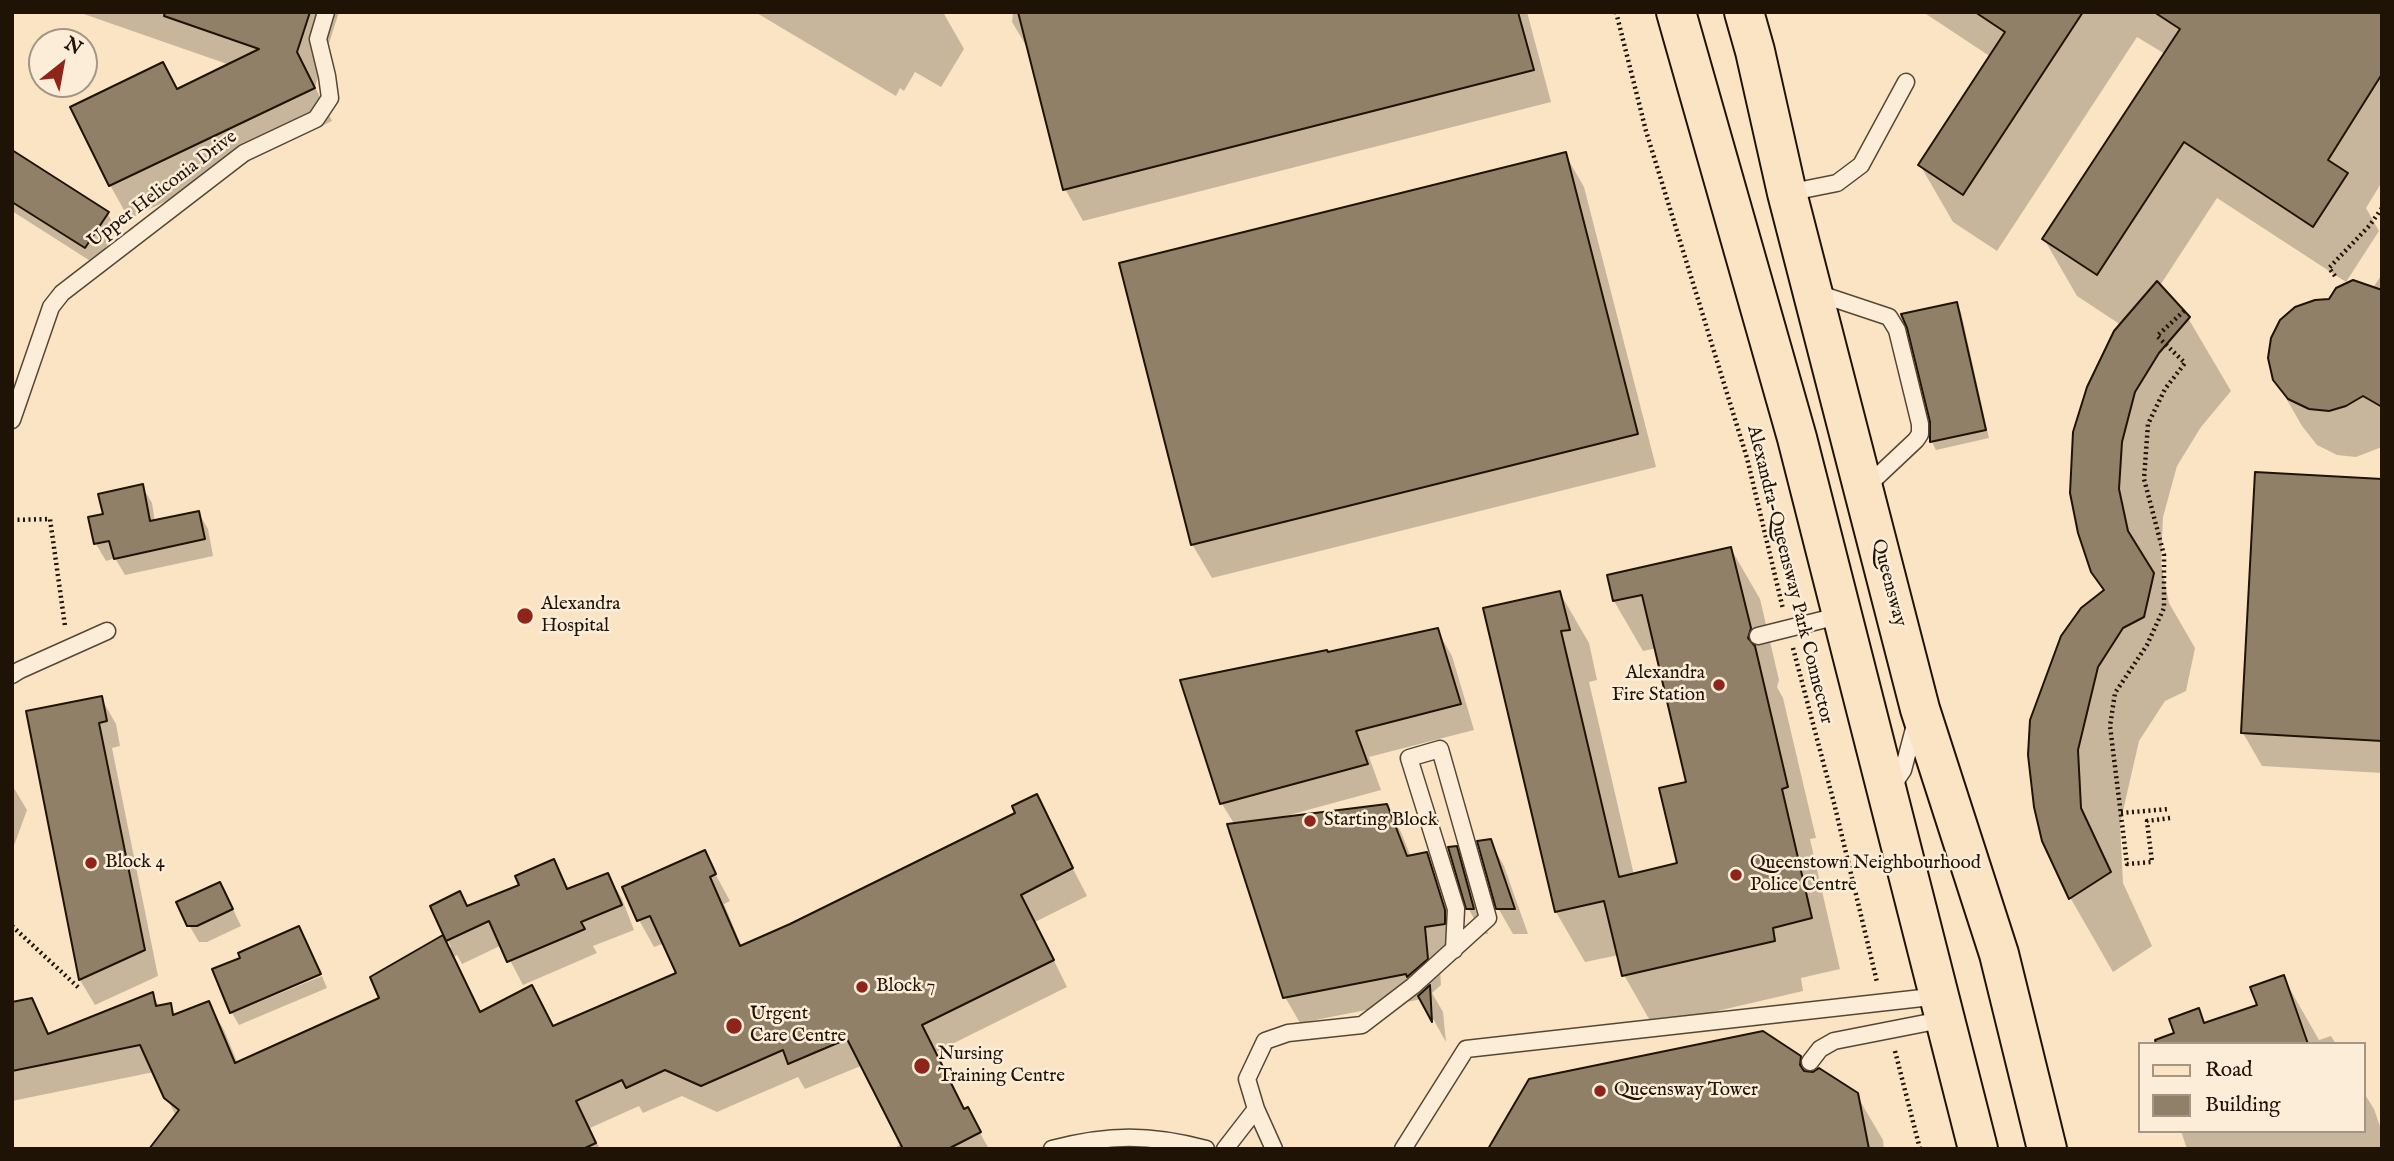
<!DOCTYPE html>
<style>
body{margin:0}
#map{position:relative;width:2394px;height:1161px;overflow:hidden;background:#fbe4c3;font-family:"IM FELL English",serif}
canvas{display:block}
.frame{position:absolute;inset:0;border:14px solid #1f1306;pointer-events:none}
.legend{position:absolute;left:2138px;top:1042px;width:228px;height:91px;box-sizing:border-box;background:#fcedd8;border:2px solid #a49684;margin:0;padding:9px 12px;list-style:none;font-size:21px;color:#1f1306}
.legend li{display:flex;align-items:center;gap:14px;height:35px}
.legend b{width:35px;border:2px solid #a49684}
.north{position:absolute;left:28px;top:28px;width:70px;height:70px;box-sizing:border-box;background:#fcedd8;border:2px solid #a49684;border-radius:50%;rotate:31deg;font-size:19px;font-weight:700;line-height:28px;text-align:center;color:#1f1306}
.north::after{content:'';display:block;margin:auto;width:24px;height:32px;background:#8f2418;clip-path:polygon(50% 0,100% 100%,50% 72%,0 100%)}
</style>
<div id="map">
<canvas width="2394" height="1161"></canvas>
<div class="frame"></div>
<ul class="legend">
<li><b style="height:9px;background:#fbe4c3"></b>Road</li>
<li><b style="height:19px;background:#918068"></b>Building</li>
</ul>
<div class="north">N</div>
</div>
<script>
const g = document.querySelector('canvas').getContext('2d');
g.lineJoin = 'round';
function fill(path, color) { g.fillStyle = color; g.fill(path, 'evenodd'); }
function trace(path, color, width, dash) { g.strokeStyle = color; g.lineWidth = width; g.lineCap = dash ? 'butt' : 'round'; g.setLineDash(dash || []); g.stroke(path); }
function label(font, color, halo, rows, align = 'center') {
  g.font = font + ' "IM FELL English",serif'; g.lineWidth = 5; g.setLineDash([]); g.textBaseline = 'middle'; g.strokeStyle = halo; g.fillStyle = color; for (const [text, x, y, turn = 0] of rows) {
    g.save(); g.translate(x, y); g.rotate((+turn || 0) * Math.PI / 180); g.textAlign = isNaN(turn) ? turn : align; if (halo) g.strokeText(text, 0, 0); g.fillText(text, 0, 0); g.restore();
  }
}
const shadow = new Path2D(`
 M 78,12 L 339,12 L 315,87 L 332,121 L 129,219 L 110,185 L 73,108 L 178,90 L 230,65 Z
 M 755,12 L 943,12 L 964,49 L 941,87 L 915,72 L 904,91 L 900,88 L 896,96 Z
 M 1013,12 L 1527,12 L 1551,102 L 1083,221 L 1065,189 L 1031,54 L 1012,22 Z
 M 1923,12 L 2382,12 L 2382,182 L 2366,208 L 2379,231 L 2346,282 L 2217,198 L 2159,287 L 2188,318 L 2231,391 L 2201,427 L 2177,466 L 2163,517 L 2161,564 L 2169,603 L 2195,648 L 2186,691 L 2165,701 L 2139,741 L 2120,824 L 2123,883 L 2152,946 L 2113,972 L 2071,899 L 2043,840 L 2104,592 L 2092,571 L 2121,325 L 2077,296 L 2044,239 L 2165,54 L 2137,37 L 1997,251 L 1953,222 L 1920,165 L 1991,57 Z
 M 12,153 L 107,213 L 117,230 L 95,264 L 12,211 Z
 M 1565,154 L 1584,187 L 1656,467 L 1212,578 L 1192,544 Z
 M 2382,274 L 2382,447 L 2356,457 L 2337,455 L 2317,445 L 2302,426 L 2275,379 L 2330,301 L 2373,288 Z
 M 1956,304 L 1961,312 L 1989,438 L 1936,450 L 1932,442 L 1932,421 Z
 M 2382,481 L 2382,773 L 2262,766 L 2243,733 Z
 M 142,486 L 152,503 L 155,522 L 198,512 L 208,529 L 213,556 L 125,575 L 115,558 L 106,561 L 96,544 L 90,519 L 105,515 Z
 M 1731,549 L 1760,599 L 1779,680 L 1777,687 L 1783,698 L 1816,838 L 1810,839 L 1840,969 L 1801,978 L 1803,991 L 1653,1026 L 1624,975 L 1619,955 L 1585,962 L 1556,912 L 1560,593 L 1589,643 L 1597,680 L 1589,682 L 1634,875 L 1679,865 L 1689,783 L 1657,648 L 1643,651 L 1614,601 L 1609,576 Z
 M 1437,630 L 1452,656 L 1474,730 L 1369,757 L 1381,790 L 1282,817 L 1282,819 L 1386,806 L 1401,832 L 1411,857 L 1426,854 L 1441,879 L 1459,937 L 1439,953 L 1441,985 L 1432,993 L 1443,1012 L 1446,1042 L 1422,999 L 1300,1023 L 1285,997 L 1235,825 L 1222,804 L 1183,682 Z
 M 101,698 L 116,724 L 120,746 L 112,748 L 158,976 L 95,1005 L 80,980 L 28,712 Z
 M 12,785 L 27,810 L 12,851 Z
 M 1036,796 L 1087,896 L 1035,922 L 1067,987 L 936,1052 L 965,1110 L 967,1110 L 989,1149 L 897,1149 L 896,1147 L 902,1144 L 863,1065 L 805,1089 L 798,1077 L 717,1112 L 682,1096 L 643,1113 L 639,1106 L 590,1128 L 600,1149 L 151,1149 L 176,1116 L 154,1072 L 12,1101 L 12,1004 L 31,1000 L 50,1035 L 152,995 L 160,1007 L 170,1005 L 176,1016 L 208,1003 L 224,1030 L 238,1064 L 382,999 L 451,947 L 432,907 L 467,908 L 521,886 L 554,861 L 569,889 L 608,875 L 622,899 L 634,930 L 593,946 L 597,953 L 523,985 L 502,945 L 462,964 L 457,955 L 454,957 L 482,1013 L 547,1014 L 554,1027 L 679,974 L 665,943 L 654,947 L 639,920 L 704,853 L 730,901 L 724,904 L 742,947 L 791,926 L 1018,814 Z
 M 1490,841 L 1504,866 L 1528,934 L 1513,934 L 1498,908 Z
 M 1456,848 L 1470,873 L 1488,934 L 1483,934 L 1468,908 Z
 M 229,901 L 241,926 L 207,942 L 199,942 L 189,925 Z
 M 322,976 L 327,988 L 239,1025 L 232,1013 Z
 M 2283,977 L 2319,1040 L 2331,1036 L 2336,1044 L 2180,1044 L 2198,1011 L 2206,1024 L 2259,1006 Z
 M 1800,1057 L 1809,1073 L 1856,1094 L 1883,1140 L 1884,1149 L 1490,1149 Z
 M 2364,1093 L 2374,1109 L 2382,1132 L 2382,1149 L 2187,1149 L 2181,1131 L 2364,1131 Z`);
const building = new Path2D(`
 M 165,12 L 310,12 L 297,52 L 315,88 L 109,186 L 70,107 L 163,62 L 177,89 L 259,49 L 164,16 Z
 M 1018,12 L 1518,12 L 1534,70 L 1063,190 Z
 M 1975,12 L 2083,12 L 1963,195 L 1918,165 L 2005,32 Z
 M 2154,12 L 2382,12 L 2382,74 L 2328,160 L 2348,173 L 2313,227 L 2184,142 L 2097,275 L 2042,239 L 2180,29 Z
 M 12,150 L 109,212 L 85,248 L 12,202 Z
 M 1566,152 L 1638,434 L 1191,545 L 1119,263 Z
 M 2353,280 L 2382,290 L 2382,407 L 2363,396 L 2346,406 L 2329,411 L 2309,409 L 2288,399 L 2273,380 L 2268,358 L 2271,338 L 2280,320 L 2295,307 L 2315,300 L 2329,299 L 2336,288 Z
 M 2157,281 L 2190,317 L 2159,353 L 2135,392 L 2122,442 L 2119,489 L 2128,531 L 2154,573 L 2144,617 L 2123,628 L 2098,667 L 2078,750 L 2081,808 L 2111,872 L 2069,899 L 2042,841 L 2034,807 L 2028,755 L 2030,720 L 2061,636 L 2081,608 L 2104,590 L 2091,572 L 2078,533 L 2070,493 L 2073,432 L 2087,387 L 2114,331 Z
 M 1957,302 L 1986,430 L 1930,442 L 1930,422 L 1907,328 L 1901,314 Z
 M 2255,472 L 2382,479 L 2382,741 L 2241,733 Z
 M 143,484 L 150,521 L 199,511 L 205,539 L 114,559 L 109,541 L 94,544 L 88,517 L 103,514 L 98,494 Z
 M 1731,547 L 1751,628 L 1748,638 L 1755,646 L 1788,787 L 1782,789 L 1812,918 L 1773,928 L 1775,941 L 1622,976 L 1604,901 L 1555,912 L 1483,608 L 1560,591 L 1570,630 L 1561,631 L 1619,877 L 1677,863 L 1659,788 L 1686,782 L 1642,595 L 1613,601 L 1607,575 Z
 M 1438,628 L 1461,704 L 1356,731 L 1368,764 L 1220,804 L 1180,680 L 1327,650 L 1328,652 Z
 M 102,696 L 107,721 L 99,723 L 145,950 L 79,980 L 26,711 Z
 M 1037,794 L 1073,868 L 1021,895 L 1054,960 L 922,1025 L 964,1109 L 968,1107 L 981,1132 L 948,1149 L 903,1149 L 847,1039 L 788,1064 L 783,1050 L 701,1086 L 665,1070 L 626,1088 L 622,1080 L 576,1101 L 596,1143 L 583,1149 L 149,1149 L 179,1110 L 164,1098 L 140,1045 L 12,1071 L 12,1002 L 32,998 L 48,1034 L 153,992 L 156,1006 L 171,1003 L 173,1015 L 209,1001 L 235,1063 L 379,998 L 370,977 L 443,935 L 480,1012 L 532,985 L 553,1026 L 676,973 L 650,916 L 637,921 L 622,887 L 705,850 L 716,874 L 710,877 L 740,946 L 790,924 L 1015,813 L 1012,806 Z
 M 1387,804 L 1407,856 L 1427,852 L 1445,910 L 1445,924 L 1425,927 L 1428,959 L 1407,977 L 1406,974 L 1283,998 L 1227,824 Z
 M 1491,839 L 1515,909 L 1496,909 L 1477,841 Z
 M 1457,846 L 1474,909 L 1466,909 L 1448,847 Z
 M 554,859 L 567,889 L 608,873 L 622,905 L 581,922 L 585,929 L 507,962 L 489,921 L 446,941 L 430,906 L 460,891 L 467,906 L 519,885 L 515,876 Z
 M 220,882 L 233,909 L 197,926 L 187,926 L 176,902 Z
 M 299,926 L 321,974 L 230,1013 L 212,969 L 240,958 L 238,953 Z
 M 2284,975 L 2308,1044 L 2156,1044 L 2155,1040 L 2174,1033 L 2169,1019 L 2199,1008 L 2204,1023 L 2257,1005 L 2250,987 Z
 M 1430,985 L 1432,1022 L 1418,996 Z
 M 1763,1031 L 1801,1056 L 1800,1065 L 1804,1071 L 1813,1072 L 1819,1068 L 1858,1093 L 1869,1149 L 1488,1149 L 1529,1079 Z`);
const path = new Path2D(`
 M 1616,12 L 1646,131 L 1747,458 L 1783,609
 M 2335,276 L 2329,268 L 2370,225 L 2382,208
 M 12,520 L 50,519 L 65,626
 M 1793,648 L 1834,803 L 1877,982
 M 2121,813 L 2169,809
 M 2170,818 L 2147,821 L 2152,862 L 2127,864 L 2110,726 L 2115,693 L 2147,645 L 2164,608 L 2164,555 L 2144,479 L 2148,424 L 2165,389 L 2185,363 L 2157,336 L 2184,311
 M 12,926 L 80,989
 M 1895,1051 L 1920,1149`);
const lane = new Path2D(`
 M 1787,193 L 1837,183 L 1861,165 L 1906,82
 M 1814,292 L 1889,317 L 1897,330 L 1920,424 L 1920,434 L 1916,440 L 1865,488
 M 12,420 L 51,307 L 62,293 L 244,153 L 316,119 L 330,98 L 327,76 L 318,39 L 326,12
 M 1758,636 L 1842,615
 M 12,675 L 20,670 L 107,631
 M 1891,788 L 1903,770 L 1915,725
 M 1810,1062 L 1820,1049 L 1834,1041 L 1946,1019
 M 1052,1149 C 1109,1134 1150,1134 1206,1149
 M 1225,1149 L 1256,1109
 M 1274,1149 L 1256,1109 L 1247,1079 L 1265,1041 L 1288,1033 L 1362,1025 L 1413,986 L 1488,918 L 1440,749 L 1409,758 L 1456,909 L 1454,950
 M 1403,1149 L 1466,1049 L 1940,996`);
const primary = new Path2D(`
 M 1676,12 L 1797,438 L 1978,1149
 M 1744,12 L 1755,51 L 1787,193 L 1920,709 L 1999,954 L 2047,1149`);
const markers = [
 [525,616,9,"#8f2418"],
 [1719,685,7,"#8f2418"],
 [1310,821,7,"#8f2418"],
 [91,863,7,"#8f2418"],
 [1736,875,7,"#8f2418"],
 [862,987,7,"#8f2418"],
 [734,1026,9,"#8f2418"],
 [922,1066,9,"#8f2418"],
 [1600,1091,7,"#8f2418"]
];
const streetNames = [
 ["Upper Heliconia Drive",163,190,-37],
 ["Alexandra-Queensway Park Connector",1789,575,76],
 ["Queensway",1888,583,75]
];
const poiNames = [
 ["Alexandra",541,605],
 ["Hospital",541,627],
 ["Alexandra",1705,674,"right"],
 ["Fire Station",1705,696,"right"],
 ["Starting Block",1324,821],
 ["Block 4",105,863],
 ["Queenstown Neighbourhood",1750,864],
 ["Police Centre",1750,886],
 ["Block 7",876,987],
 ["Urgent",750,1015],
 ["Care Centre",750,1037],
 ["Nursing",938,1055],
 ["Training Centre",938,1077],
 ["Queensway Tower",1614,1091]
];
fill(shadow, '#0003');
fill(building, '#918068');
trace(building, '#1f1306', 2);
trace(lane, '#564735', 19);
trace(primary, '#1f1306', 42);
trace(path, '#1f1306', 4.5, [2, 3.5]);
trace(lane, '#fcedd8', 16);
trace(primary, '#fbe4c3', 38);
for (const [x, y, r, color] of markers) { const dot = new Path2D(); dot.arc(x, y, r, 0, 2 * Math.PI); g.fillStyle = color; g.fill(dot); trace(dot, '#fcedd8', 2.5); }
label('19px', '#1f1306', '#fcedd8', streetNames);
label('19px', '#1f1306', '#fcedd8', poiNames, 'left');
</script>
